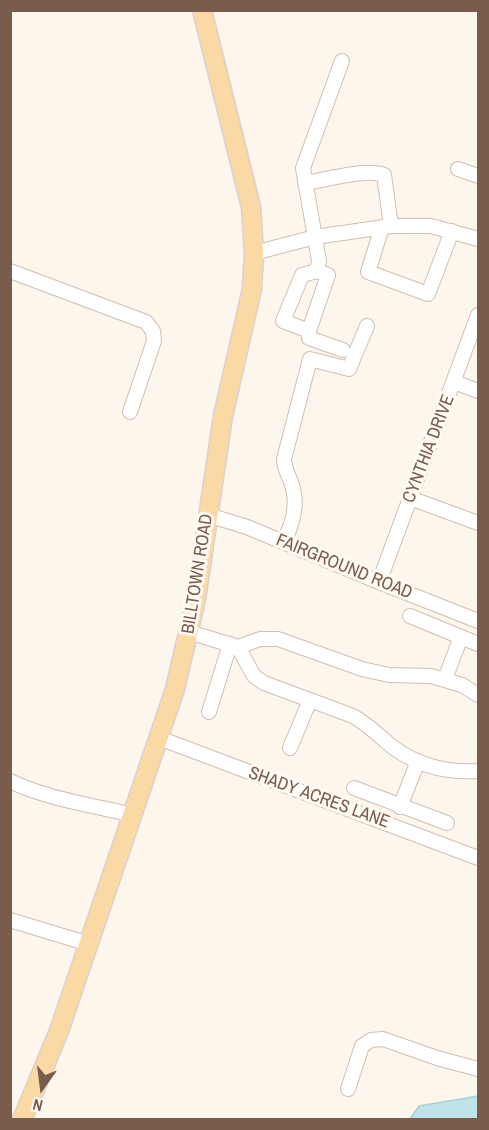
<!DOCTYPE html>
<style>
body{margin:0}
#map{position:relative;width:489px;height:1130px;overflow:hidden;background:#fdf6ec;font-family:"Archivo Narrow",sans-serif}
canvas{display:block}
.frame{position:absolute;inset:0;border:12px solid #7a5c4d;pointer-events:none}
.north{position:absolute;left:12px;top:1058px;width:60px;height:60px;-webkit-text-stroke:4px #fffaf3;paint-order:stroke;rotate:194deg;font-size:16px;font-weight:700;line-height:24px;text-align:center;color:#7a5c4d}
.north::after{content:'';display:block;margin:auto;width:21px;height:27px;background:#7a5c4d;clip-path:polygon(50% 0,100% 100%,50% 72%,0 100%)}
</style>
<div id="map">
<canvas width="489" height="1130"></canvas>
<div class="frame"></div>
<div class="north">N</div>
</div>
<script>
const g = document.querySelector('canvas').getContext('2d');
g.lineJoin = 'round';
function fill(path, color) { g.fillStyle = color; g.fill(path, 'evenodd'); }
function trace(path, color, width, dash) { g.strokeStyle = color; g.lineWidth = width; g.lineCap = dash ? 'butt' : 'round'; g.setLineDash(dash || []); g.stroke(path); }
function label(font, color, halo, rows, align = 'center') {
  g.font = font + ' "Archivo Narrow",sans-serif'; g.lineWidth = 6; g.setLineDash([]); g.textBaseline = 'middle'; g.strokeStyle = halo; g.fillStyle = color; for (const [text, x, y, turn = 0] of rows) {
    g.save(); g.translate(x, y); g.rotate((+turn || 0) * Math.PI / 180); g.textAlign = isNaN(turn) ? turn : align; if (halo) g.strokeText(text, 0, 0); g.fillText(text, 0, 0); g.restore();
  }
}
const water = new Path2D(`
 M 478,1096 L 478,1119 L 410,1119 L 419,1106 Z`);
const minor = new Path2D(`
 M 458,169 L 478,176
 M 305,183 C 325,180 366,168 384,175 L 391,226
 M 382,227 L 368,272 L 428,294 L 452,231
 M 254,253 L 315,237 L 391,226 L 431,226 L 478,239
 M 10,271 L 146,322 L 153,331 L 154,341 L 130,412
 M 317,271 L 328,275 L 309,331 L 283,321 L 302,275 L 317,271 L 319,261 L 303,168 L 342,61
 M 309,331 L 309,338 L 343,350
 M 454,382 L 478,391
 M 410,498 L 478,523
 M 208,515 L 247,527 L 379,582 L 478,621
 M 284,542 C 293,522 299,503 291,482 C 288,474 284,468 284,459 L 310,359 L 349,369 L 367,326
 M 379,582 L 478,315
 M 410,616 L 461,637 L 445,679
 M 189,632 L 238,647 L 260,639 L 278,639 L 362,669 L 389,675 L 431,676 L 462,685 L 478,695
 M 461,637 L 478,644
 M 238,647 L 254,676 L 264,683 L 353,716 C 369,725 380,737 394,748 C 419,766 448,773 478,771
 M 209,712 L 230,644
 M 159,738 L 478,858
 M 290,748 L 310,700
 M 10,781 C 44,798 96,806 133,815
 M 354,788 L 447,823
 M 400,807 L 418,761
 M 10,920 L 89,944
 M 348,1089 L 362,1046 L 371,1040 L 383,1039 L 437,1058 L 478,1069`);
const major = new Path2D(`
 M 22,1120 L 59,1031 L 175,689 L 196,599 L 223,416 L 252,289 L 254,253 L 251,207 L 202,10`);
const streetNames = [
 ["CYNTHIA DRIVE",429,449,-69],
 ["FAIRGROUND ROAD",344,567,22],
 ["BILLTOWN ROAD",198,574,-81],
 ["SHADY ACRES LANE",319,798,20]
];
fill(water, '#bfe3e8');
trace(water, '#a5d3da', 1.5);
trace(minor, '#d1beb0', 16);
trace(major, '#dad1cd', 21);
trace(minor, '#fff', 14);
trace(major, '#fbd9a5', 18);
label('18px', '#7a5c4d', '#fffaf3', streetNames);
</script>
